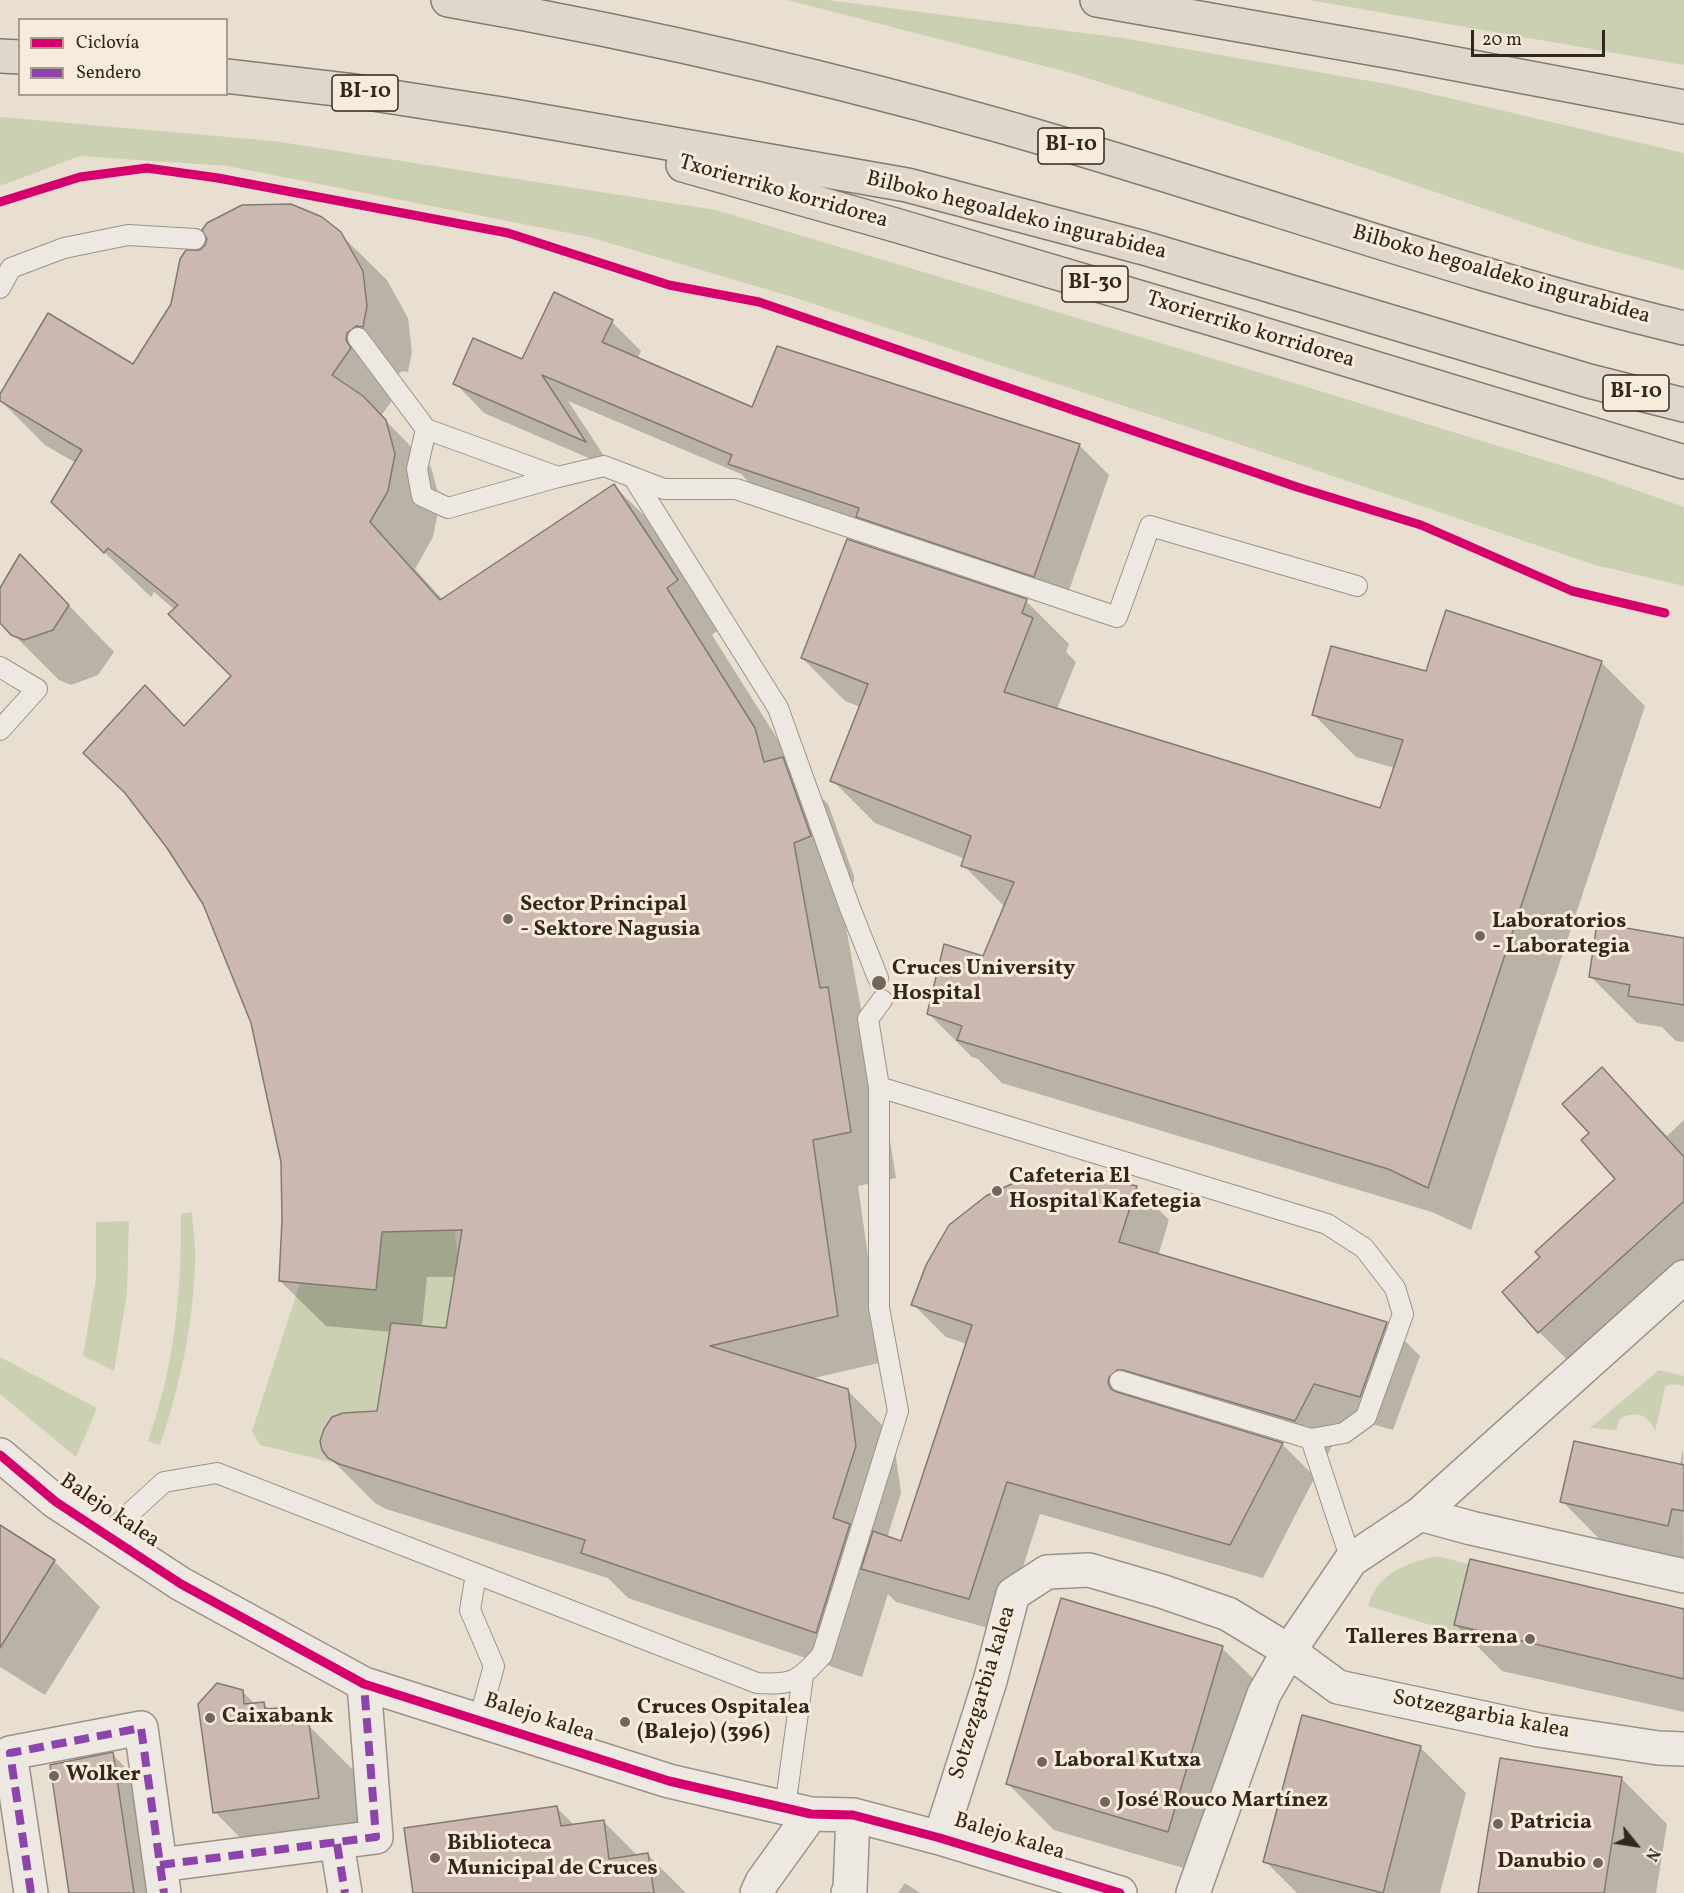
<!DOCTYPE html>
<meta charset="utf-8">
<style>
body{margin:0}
#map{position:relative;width:1684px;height:1893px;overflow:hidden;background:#e8dfd1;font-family:Vollkorn,serif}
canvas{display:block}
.legend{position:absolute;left:18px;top:18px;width:210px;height:78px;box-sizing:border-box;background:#f7ebdb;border:2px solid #a99d8f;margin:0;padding:8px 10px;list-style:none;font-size:18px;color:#33271c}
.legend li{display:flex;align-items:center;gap:12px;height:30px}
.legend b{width:30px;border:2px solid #a99d8f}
.north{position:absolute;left:1606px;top:1815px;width:60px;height:60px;-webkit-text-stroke:4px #f7ebdb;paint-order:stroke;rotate:120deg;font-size:16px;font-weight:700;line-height:24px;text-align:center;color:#33271c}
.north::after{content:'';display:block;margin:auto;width:21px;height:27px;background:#33271c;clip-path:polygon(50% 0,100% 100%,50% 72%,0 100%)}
.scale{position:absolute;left:1471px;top:30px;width:134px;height:27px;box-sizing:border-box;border:3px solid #33271c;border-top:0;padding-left:8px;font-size:18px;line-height:21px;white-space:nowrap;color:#33271c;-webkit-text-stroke:4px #f7ebdb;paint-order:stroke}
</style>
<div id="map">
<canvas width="1684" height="1893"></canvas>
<ul class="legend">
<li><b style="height:8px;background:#d6006c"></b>Ciclovía</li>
<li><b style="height:8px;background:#8e44ad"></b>Sendero</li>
</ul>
<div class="north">N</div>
<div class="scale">20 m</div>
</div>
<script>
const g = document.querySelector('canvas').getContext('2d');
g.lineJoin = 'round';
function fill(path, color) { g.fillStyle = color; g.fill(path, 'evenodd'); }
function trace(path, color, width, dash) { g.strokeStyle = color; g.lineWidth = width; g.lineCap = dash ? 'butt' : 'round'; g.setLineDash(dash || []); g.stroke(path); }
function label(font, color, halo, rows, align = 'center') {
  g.font = font + ' Vollkorn,serif'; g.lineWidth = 6; g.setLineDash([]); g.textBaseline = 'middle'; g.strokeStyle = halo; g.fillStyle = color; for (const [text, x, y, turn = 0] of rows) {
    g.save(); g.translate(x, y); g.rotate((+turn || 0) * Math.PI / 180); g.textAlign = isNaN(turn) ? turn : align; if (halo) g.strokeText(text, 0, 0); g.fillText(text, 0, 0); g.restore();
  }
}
const green = new Path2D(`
 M 787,0 L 827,0 L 1123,38 L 1393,85 L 1684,153 L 1684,270 L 1584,243 L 1286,141 L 1071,73 Z
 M 1309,0 L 1684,0 L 1684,65 Z
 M 0,117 L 274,141 L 716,210 L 1281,379 L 1599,477 L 1684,507 L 1684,586 L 1595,565 L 1212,435 L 796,298 L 589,237 L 227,166 L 80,156 L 0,186 Z
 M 192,1212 C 193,1229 196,1246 195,1263 C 193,1326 180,1386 160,1445 L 148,1441 C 175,1363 181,1297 181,1214 Z
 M 129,1221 L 127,1293 L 114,1371 L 83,1356 L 96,1278 L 96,1222 Z
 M 455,1231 L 458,1258 L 446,1328 L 391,1323 L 376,1417 C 367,1416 347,1412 338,1414 C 334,1415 331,1420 328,1423 C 314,1442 320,1453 339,1464 L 260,1445 L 252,1431 L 300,1283 L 376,1289 L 382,1232 Z
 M 0,1357 L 97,1408 L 76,1457 L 0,1394 Z
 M 1659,1370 L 1684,1376 L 1684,1386 C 1676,1384 1671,1383 1665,1387 L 1655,1432 C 1650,1415 1635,1410 1620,1419 L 1616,1430 L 1590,1428 Z
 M 1437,1556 L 1492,1570 L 1476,1639 L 1368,1606 C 1377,1573 1407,1563 1437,1556 Z`);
const shadow = new Path2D(`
 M 340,234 L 387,280 L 408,318 L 412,352 L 408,372 L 402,371 L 393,379 L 396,395 L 381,416 L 431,467 L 440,501 L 433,537 L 415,569 L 443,600 L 614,486 L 660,531 L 722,627 L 712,635 L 802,778 L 828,804 L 854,876 L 854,882 L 839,889 L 864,1025 L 873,1034 L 896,1178 L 858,1186 L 883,1362 L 810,1379 L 847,1390 L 893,1436 L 901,1493 L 887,1538 L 902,1543 L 967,1344 L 946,1337 L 913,1304 L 1136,1187 L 1169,1220 L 1158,1256 L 1387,1323 L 1420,1356 L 1393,1430 L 1347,1417 L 1328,1454 L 1158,1402 L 1149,1404 L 1282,1444 L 1315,1477 L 1263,1578 L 1040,1514 L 1002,1632 L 896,1602 L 888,1594 L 862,1677 L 628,1598 L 608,1578 L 386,1509 L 375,1503 L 329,1457 L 378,1412 L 391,1332 L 326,1326 L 280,1281 L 284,1220 L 282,1162 L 252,1022 L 146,687 L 185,727 L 233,677 L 175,610 L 154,592 L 151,597 L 99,547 L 76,463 L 45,445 L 0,400 L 0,397 L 134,366 ZM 427,1277 L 456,1277 L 447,1329 L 422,1327 Z
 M 612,322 L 641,351 L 637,359 L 753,409 L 778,348 L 1080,446 L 1109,475 L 1064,605 L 759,493 L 741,474 L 568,401 L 612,468 L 484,413 L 455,383 L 523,361 Z
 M 21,556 L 114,652 L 98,675 L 71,685 L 59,680 L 1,622 L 0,594 Z
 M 1026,601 L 1069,644 L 1066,652 L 1076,662 L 1057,709 L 1381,810 L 1395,768 L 1356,757 L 1313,714 L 1427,673 L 1447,612 L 1602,663 L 1645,706 L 1471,1230 L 1432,1212 L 1002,1083 L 978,1059 L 972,1057 L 929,1014 L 984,958 L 1005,907 L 963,865 L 965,859 L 875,823 L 832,780 L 860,707 L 845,701 L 802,658 Z
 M 1684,939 L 1684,1042 L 1676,1041 L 1662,1027 L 1637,1023 L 1591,977 Z
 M 1602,1069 L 1667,1136 L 1684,1120 L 1684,1289 L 1585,1377 L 1539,1332 L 1543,1257 L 1617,1179 L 1591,1133 Z
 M 1683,1448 L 1684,1564 L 1607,1547 L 1562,1501 L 1680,1465 Z
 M 0,1527 L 54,1561 L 100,1607 L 45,1695 L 0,1667 Z
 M 1684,1610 L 1684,1712 L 1502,1671 L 1456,1625 Z
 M 1222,1648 L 1268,1693 L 1214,1877 L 1054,1830 L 1008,1784 Z
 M 242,1691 L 255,1704 L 263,1703 L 270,1710 L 277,1709 L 290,1723 L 308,1725 L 354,1771 L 364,1844 L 260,1858 L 215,1812 Z
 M 1303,1717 L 1421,1748 L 1466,1793 L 1440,1893 L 1297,1893 L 1265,1861 Z
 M 112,1754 L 158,1800 L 172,1893 L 71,1893 Z
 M 1622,1779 L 1667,1824 L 1656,1893 L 1480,1893 Z
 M 557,1808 L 575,1826 L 603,1821 L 638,1856 L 648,1855 L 686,1893 L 415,1893 Z
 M 905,1883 L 920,1893 L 898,1893 Z`);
const building = new Path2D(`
 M 291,204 L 322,217 L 341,232 L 363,271 L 367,306 L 363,327 L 356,326 L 347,333 L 346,340 L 351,348 L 332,375 L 363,396 L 386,420 L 395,454 L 388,491 L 370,522 L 440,600 L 614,484 L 678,580 L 667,588 L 755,728 L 764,762 L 783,757 L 811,836 L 794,843 L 820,988 L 828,987 L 851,1132 L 813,1140 L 838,1316 L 710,1346 L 848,1389 L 856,1446 L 833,1518 L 850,1524 L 816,1633 L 581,1553 L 585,1540 L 339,1464 L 328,1458 L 322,1450 L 320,1441 L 324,1429 L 332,1417 L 343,1413 L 377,1411 L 391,1323 L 446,1328 L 462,1230 L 382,1232 L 376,1290 L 279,1281 L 282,1220 L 281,1162 L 251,1023 L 203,904 L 167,848 L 125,793 L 83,753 L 145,685 L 184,726 L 231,676 L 168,614 L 178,605 L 108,548 L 104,553 L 51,502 L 82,450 L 0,401 L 0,394 L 48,313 L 133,364 L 171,304 L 180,259 L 186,250 L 200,250 L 205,245 L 207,239 L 202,230 L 207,223 L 242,205 Z
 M 554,292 L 613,320 L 602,342 L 752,407 L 777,346 L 1080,444 L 1034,577 L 856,517 L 859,508 L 728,464 L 732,455 L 542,375 L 586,442 L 453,384 L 473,338 L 522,359 Z
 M 847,539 L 1027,599 L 1022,613 L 1033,618 L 1004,692 L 1380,808 L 1403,740 L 1312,715 L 1331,646 L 1426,671 L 1446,610 L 1602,661 L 1428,1188 L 1388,1169 L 957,1040 L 962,1026 L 927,1014 L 944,944 L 983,956 L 1014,882 L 961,866 L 971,836 L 830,781 L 868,684 L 801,658 Z
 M 20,554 L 69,605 L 53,630 L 24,640 L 11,635 L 0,623 L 0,588 Z
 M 1597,923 L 1684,938 L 1684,1005 L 1628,996 L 1630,985 L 1589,977 Z
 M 1602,1067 L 1684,1157 L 1684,1201 L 1538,1333 L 1502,1292 L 1540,1257 L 1535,1252 L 1615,1179 L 1581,1140 L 1589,1133 L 1562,1104 Z
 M 1079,1174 L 1137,1186 L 1119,1242 L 1387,1322 L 1360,1397 L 1314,1384 L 1295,1421 L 1123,1370 L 1117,1370 L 1109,1377 L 1108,1383 L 1111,1389 L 1117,1392 L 1283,1443 L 1230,1545 L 1007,1482 L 969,1599 L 861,1569 L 873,1531 L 901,1541 L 972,1325 L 911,1305 L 926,1265 L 949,1225 L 986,1196 L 1022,1179 Z
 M 1574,1441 L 1684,1465 L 1684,1511 L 1672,1509 L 1668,1526 L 1560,1502 Z
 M 0,1525 L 55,1560 L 0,1648 Z
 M 1470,1559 L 1684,1609 L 1684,1679 L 1454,1625 Z
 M 1061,1598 L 1223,1646 L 1168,1832 L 1006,1784 Z
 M 217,1683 L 243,1690 L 244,1704 L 264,1702 L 265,1709 L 278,1708 L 279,1720 L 309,1723 L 319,1798 L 213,1813 L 198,1704 Z
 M 1302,1715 L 1421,1746 L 1383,1893 L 1263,1862 Z
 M 113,1752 L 134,1893 L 69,1893 L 50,1765 Z
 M 1500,1758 L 1622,1777 L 1604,1893 L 1478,1893 Z
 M 557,1806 L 561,1826 L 604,1820 L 609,1859 L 648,1853 L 654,1893 L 413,1893 L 404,1828 Z`);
const lane = new Path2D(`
 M 0,288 L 11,268 L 64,248 L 128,235 L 195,239
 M 358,338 L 426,429 L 558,477 L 604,466 L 664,489 L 736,489 L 1117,617 L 1150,526 L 1357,586
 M 426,429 L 417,469 L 422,496 L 448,508 L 558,477
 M 633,477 L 778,708 L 850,908 L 878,978
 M 0,667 L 37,689 L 0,730
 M 879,1087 L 1327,1224 L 1364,1248 L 1395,1288 L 1403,1314 L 1366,1417 L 1344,1433 L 1311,1439 L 1120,1381
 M 1311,1439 L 1351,1560
 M 106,1535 L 164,1482 L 217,1473 L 757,1683 C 792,1685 798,1682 822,1655 L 898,1411 L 879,1308 L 879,1087 L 868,1019 L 882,1000
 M 476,1574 L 470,1610 L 494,1666 L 479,1720
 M 785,1808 L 803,1676`);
const street = new Path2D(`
 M 0,1455 L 56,1502 L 181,1584 L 364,1684 L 669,1781 L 811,1814 L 853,1815 L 940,1838 L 1120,1893
 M 1420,1514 L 1471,1528 L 1684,1576
 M 940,1838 L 990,1681 L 1013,1594 L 1047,1572 L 1089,1570 L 1161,1591 L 1228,1614 L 1289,1651 L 1338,1687 L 1539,1730 L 1658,1748 L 1684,1749
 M 337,1844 L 345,1893
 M 160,1865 L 376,1837 L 364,1684
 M 31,1893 L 10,1753 L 141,1728 L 164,1893
 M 757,1893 L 762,1882 L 811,1814
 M 848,1893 L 850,1890 L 853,1815
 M 1193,1893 L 1264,1694 L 1289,1651 L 1351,1560 L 1420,1514 L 1684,1277`);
const highway = new Path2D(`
 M 448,0 C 662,37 872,87 1080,149 C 1281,209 1480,279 1684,328
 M 1097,0 L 1398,53 L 1684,107
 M 0,56 L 20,57
 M 226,76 L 354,91 L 502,114 L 907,185 L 1144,248 L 1589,381 L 1684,405
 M 683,165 L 895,225 L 1233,325 L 1684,462`);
const quiet = new Path2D(`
 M 337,1844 L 345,1893
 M 160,1865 L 376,1837 L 364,1684
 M 31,1893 L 10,1753 L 141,1728 L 164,1893`);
const cycleway = new Path2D(`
 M 0,202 L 80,177 L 147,168 L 218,178 L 508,233 L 669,285 L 759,302 L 1297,487 L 1421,525 L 1572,591 L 1665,613
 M 0,1455 L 56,1502 L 181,1584 L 364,1684 L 669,1781 L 811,1814 L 853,1815 L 940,1838 L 1120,1893`);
const markers = [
 [508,919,6,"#72675b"],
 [1480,936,6,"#72675b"],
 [879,983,8,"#72675b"],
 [997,1191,6,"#72675b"],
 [1530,1639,6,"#72675b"],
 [210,1718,6,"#72675b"],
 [625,1722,6,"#72675b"],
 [1042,1762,6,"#72675b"],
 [54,1776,6,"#72675b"],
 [1105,1802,6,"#72675b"],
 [1498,1824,6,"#72675b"],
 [435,1858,6,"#72675b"],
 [1598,1863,6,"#72675b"]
];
const shields = [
 [365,93,66],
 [1071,146,66],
 [1095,284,66],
 [1636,393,66]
];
const shieldNames = [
 ["BI-10",365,93],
 ["BI-10",1071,146],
 ["BI-30",1095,284],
 ["BI-10",1636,393]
];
const streetNames = [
 ["Txorierriko korridorea",783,193,16],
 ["Bilboko hegoaldeko ingurabidea",1016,217,14],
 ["Bilboko hegoaldeko ingurabidea",1501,276,16],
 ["Txorierriko korridorea",1250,331,17],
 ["Balejo kalea",109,1512,34],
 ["Sotzezgarbia kalea",984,1693,-73],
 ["Sotzezgarbia kalea",1481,1716,11],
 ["Balejo kalea",539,1719,18],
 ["Balejo kalea",1009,1838,17]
];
const poiNames = [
 ["Sector Principal",520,906],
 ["- Sektore Nagusia",520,931],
 ["Laboratorios",1492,923],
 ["- Laborategia",1492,948],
 ["Cruces University",892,970],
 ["Hospital",892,995],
 ["Cafeteria El",1009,1178],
 ["Hospital Kafetegia",1009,1203],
 ["Talleres Barrena",1518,1639,"right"],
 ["Cruces Ospitalea",637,1709],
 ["(Balejo) (396)",637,1734],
 ["Caixabank",222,1718],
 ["Laboral Kutxa",1054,1762],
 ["Wolker",66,1776],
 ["José Rouco Martínez",1117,1802],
 ["Patricia",1510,1824],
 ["Biblioteca",447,1845],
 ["Municipal de Cruces",447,1870],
 ["Danubio",1586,1863,"right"]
];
fill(green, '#ccd0b2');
fill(shadow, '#0003');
fill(building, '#cbb8b0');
trace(building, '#817a71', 1.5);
trace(lane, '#9a938a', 22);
trace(street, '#9a938a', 36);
trace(highway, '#817a71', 36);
trace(lane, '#ede8e1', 20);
trace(street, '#ede8e1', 33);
trace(highway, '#e0d7cc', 33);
trace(quiet, '#8e44ad', 8, [15, 8]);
trace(cycleway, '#d6006c', 9);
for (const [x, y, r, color] of markers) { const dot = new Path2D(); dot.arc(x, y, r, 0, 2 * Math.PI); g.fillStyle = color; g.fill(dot); trace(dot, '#f7ebdb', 2); }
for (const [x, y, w] of shields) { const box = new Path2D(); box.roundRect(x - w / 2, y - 18, w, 36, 4.5); g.fillStyle = '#f7ebdb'; g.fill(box); trace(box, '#33271c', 1.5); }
label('bold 21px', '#33271c', null, shieldNames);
label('22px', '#33271c', '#f7ebdb', streetNames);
label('bold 22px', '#33271c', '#f7ebdb', poiNames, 'left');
</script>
